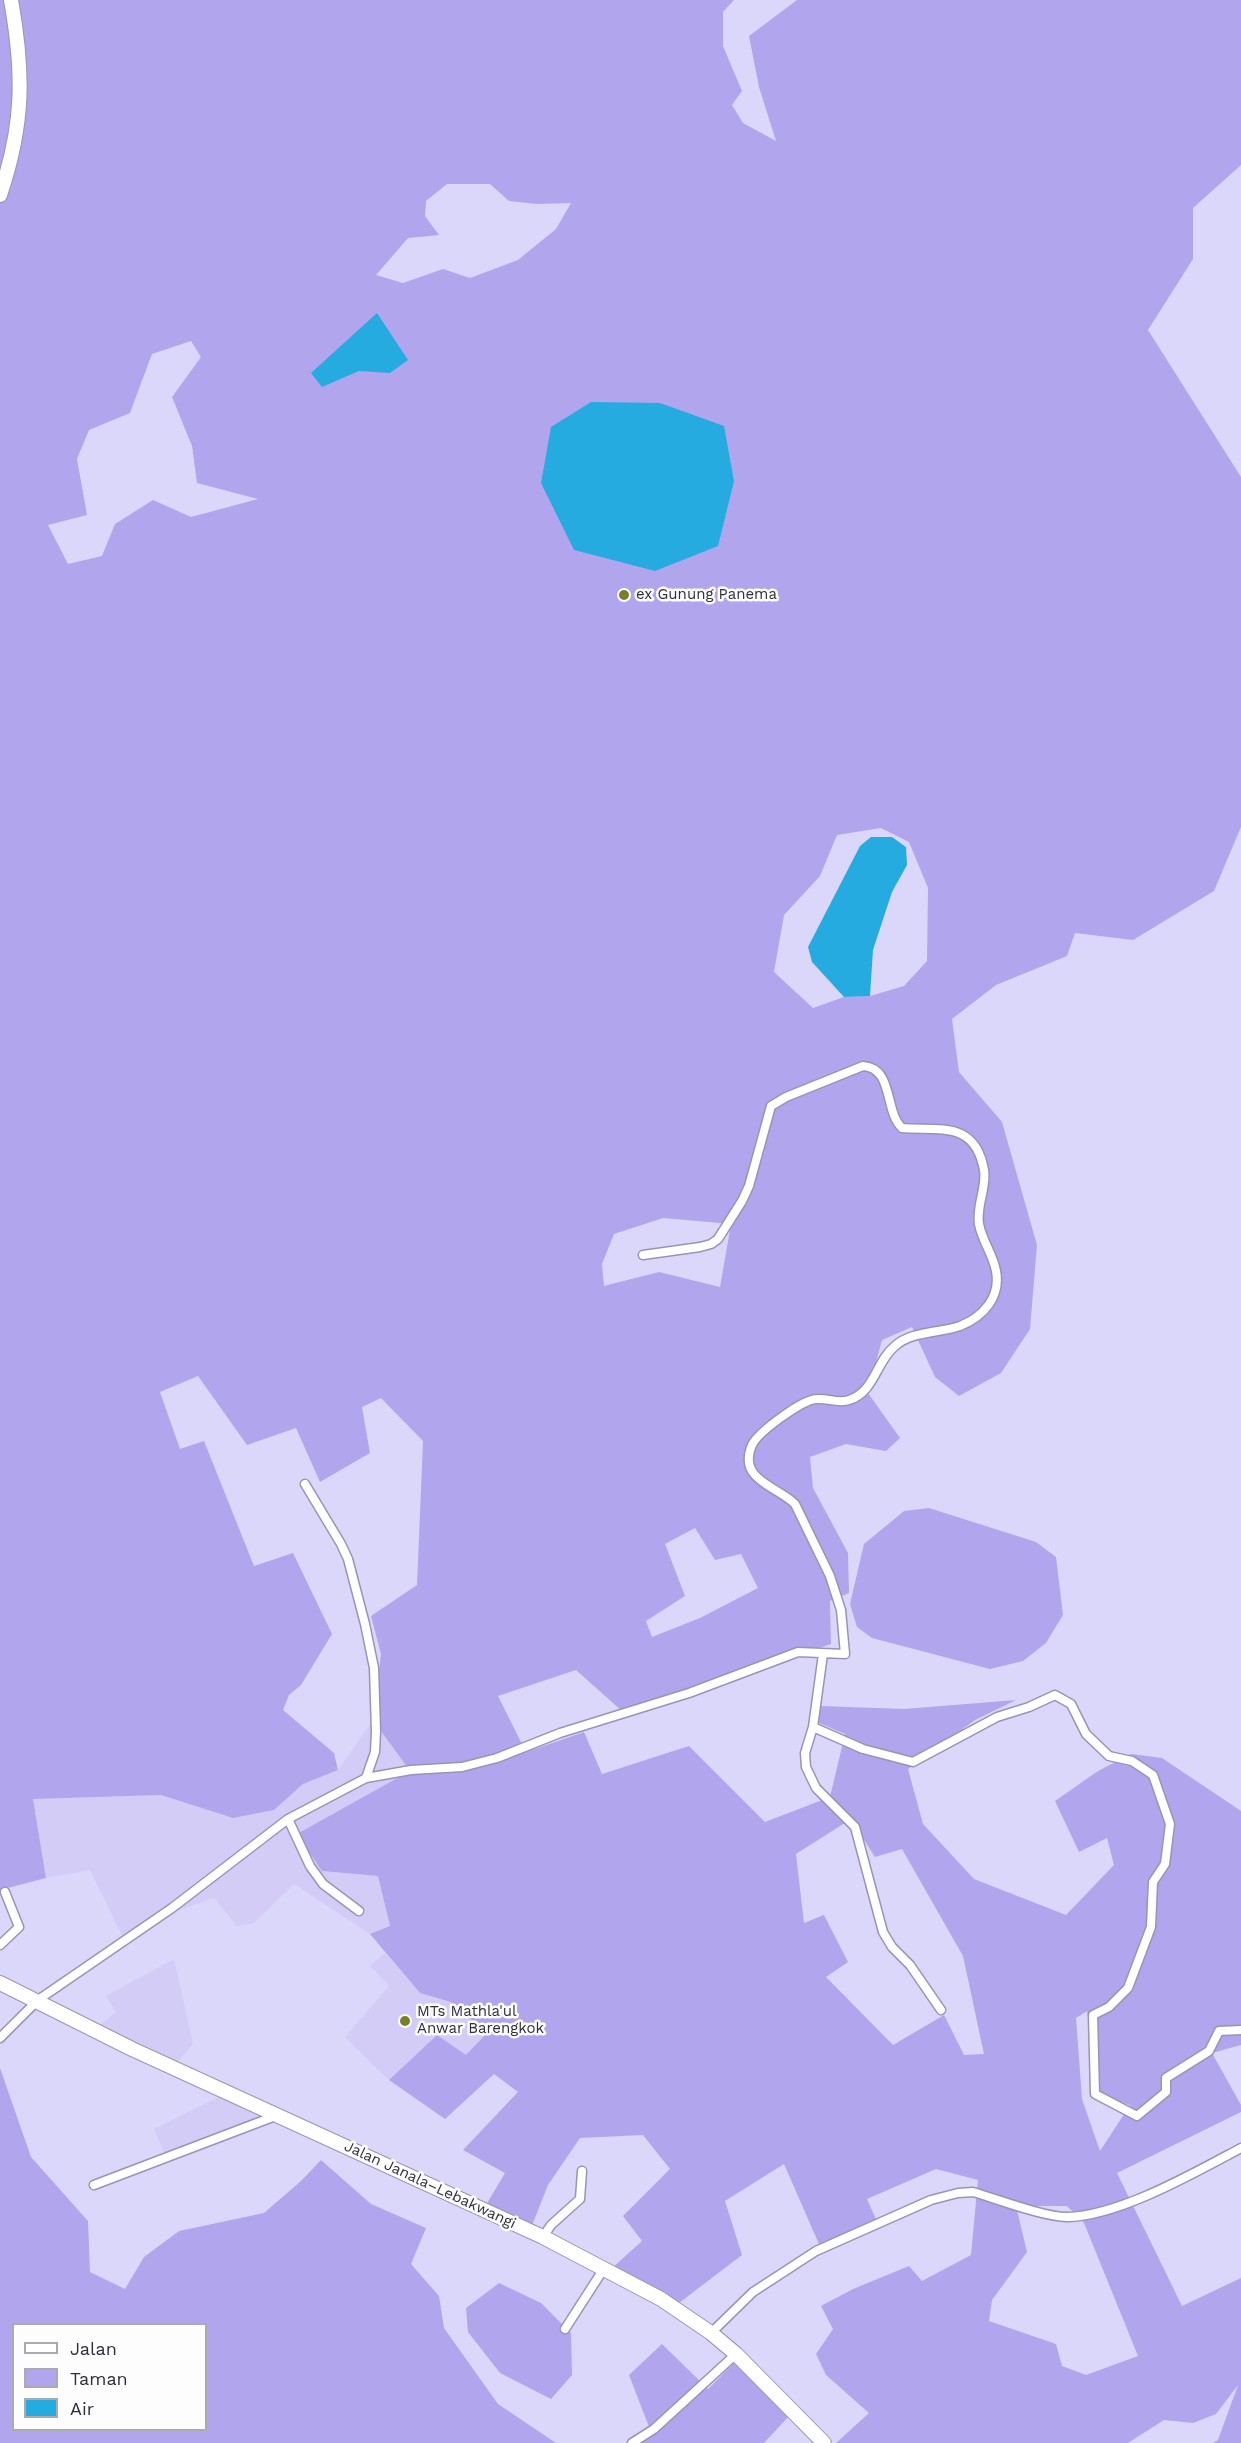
<!DOCTYPE html>
<meta charset="utf-8">
<style>
body{margin:0}
#map{position:relative;width:1241px;height:2443px;overflow:hidden;background:#dbd7fb;font-family:"Work Sans",sans-serif}
canvas{display:block}
.legend{position:absolute;left:12px;top:2323px;width:195px;height:108px;box-sizing:border-box;background:#fdfdfd;border:2px solid #abaab0;margin:0;padding:8px 10px;list-style:none;font-size:18px;color:#302e3c}
.legend li{display:flex;align-items:center;gap:12px;height:30px}
.legend b{width:30px;border:2px solid #abaab0}
</style>
<div id="map">
<canvas width="1241" height="2443"></canvas>
<ul class="legend">
<li><b style="height:8px;background:#fff"></b>Jalan</li>
<li><b style="height:16px;background:#b1a5ed"></b>Taman</li>
<li><b style="height:16px;background:#26abe0"></b>Air</li>
</ul>
</div>
<script>
const g = document.querySelector('canvas').getContext('2d');
g.lineJoin = 'round';
function fill(path, color) { g.fillStyle = color; g.fill(path, 'evenodd'); }
function trace(path, color, width, dash) { g.strokeStyle = color; g.lineWidth = width; g.lineCap = dash ? 'butt' : 'round'; g.setLineDash(dash || []); g.stroke(path); }
function label(font, color, halo, rows, align = 'center') {
  g.font = font + ' "Work Sans",sans-serif'; g.lineWidth = 5; g.setLineDash([]); g.textBaseline = 'middle'; g.strokeStyle = halo; g.fillStyle = color; for (const [text, x, y, turn = 0] of rows) {
    g.save(); g.translate(x, y); g.rotate((+turn || 0) * Math.PI / 180); g.textAlign = isNaN(turn) ? turn : align; if (halo) g.strokeText(text, 0, 0); g.fillText(text, 0, 0); g.restore();
  }
}
const built = new Path2D(`
 M 373,1720 L 410,1771 L 322,1871 L 378,1876 L 390,1927 L 370,1934 L 294,1884 L 254,1923 L 237,1926 L 214,1898 L 163,1916 L 123,1938 L 90,1870 L 46,1878 L 33,1799 L 161,1795 L 233,1818 L 274,1810 L 303,1784 L 338,1770 Z
 M 385,1953 L 420,1993 L 451,2002 L 486,2034 L 466,2056 L 437,2035 L 389,2080 L 345,2037 L 389,1986 L 370,1966 Z
 M 174,1959 L 193,2044 L 176,2064 L 96,2028 L 116,2012 L 106,1996 Z
 M 231,2091 L 271,2114 L 167,2159 L 154,2129 Z`);
const green = new Path2D(`
 M 0,0 L 734,0 L 723,12 L 723,46 L 742,91 L 732,105 L 743,123 L 776,141 L 759,87 L 749,36 L 797,0 L 1241,0 L 1241,165 L 1193,208 L 1193,259 L 1148,330 L 1241,477 L 1241,827 L 1214,891 L 1133,940 L 1075,933 L 1067,956 L 996,985 L 952,1019 L 959,1072 L 1002,1122 L 1037,1245 L 1030,1329 L 1001,1373 L 959,1396 L 935,1377 L 912,1327 L 882,1340 L 868,1393 L 900,1438 L 886,1451 L 846,1444 L 810,1457 L 813,1488 L 848,1553 L 849,1593 L 830,1601 L 831,1644 L 727,1679 L 622,1711 L 576,1670 L 498,1696 L 526,1752 L 584,1732 L 602,1774 L 689,1746 L 765,1822 L 830,1797 L 845,1734 L 817,1722 L 820,1706 L 904,1709 L 1016,1700 L 975,1720 L 908,1769 L 923,1824 L 974,1879 L 1066,1915 L 1114,1865 L 1107,1838 L 1079,1852 L 1055,1801 L 1098,1771 L 1131,1754 L 1162,1758 L 1241,1811 L 1241,2045 L 1212,2053 L 1241,2105 L 1241,2112 L 1117,2173 L 1182,2306 L 1241,2278 L 1241,2443 L 1213,2443 L 1218,2440 L 1238,2385 L 1216,2414 L 1193,2423 L 1164,2420 L 1128,2443 L 836,2443 L 869,2413 L 826,2375 L 816,2354 L 833,2329 L 821,2306 L 853,2289 L 909,2266 L 922,2281 L 971,2255 L 978,2180 L 936,2169 L 867,2199 L 879,2226 L 822,2251 L 784,2164 L 725,2201 L 742,2255 L 675,2306 L 611,2269 L 642,2241 L 623,2216 L 670,2169 L 643,2135 L 580,2138 L 548,2185 L 531,2228 L 486,2205 L 505,2173 L 463,2150 L 518,2092 L 494,2074 L 445,2119 L 389,2080 L 437,2035 L 466,2055 L 486,2034 L 451,2002 L 420,1993 L 370,1934 L 390,1926 L 378,1876 L 322,1871 L 297,1834 L 410,1771 L 373,1720 L 381,1654 L 371,1616 L 417,1585 L 423,1441 L 381,1398 L 362,1407 L 370,1453 L 320,1482 L 296,1428 L 247,1445 L 198,1376 L 160,1392 L 180,1449 L 204,1441 L 254,1566 L 293,1553 L 332,1634 L 301,1685 L 289,1695 L 283,1710 L 334,1753 L 338,1770 L 303,1784 L 274,1810 L 233,1818 L 161,1795 L 33,1799 L 46,1878 L 0,1890 ZM 447,184 L 490,184 L 509,201 L 537,204 L 571,203 L 556,229 L 518,260 L 470,278 L 443,269 L 403,283 L 376,275 L 408,238 L 439,235 L 425,216 L 426,201 ZM 191,341 L 201,357 L 172,397 L 192,446 L 197,483 L 258,499 L 191,517 L 153,500 L 115,524 L 102,556 L 68,564 L 48,525 L 87,515 L 77,459 L 89,430 L 130,413 L 152,354 ZM 881,828 L 909,842 L 928,888 L 927,961 L 904,986 L 870,996 L 844,997 L 813,1008 L 774,972 L 784,915 L 820,876 L 837,835 ZM 663,1218 L 731,1224 L 720,1287 L 659,1272 L 604,1286 L 602,1264 L 614,1234 ZM 695,1528 L 715,1560 L 741,1554 L 758,1588 L 700,1618 L 652,1637 L 646,1621 L 685,1596 L 665,1544 ZM 851,1819 L 875,1857 L 902,1849 L 963,1956 L 984,2054 L 964,2055 L 944,2015 L 893,2045 L 826,1977 L 848,1962 L 824,1915 L 804,1923 L 796,1854 ZM 1087,2011 L 1101,2096 L 1130,2105 L 1100,2151 L 1082,2099 L 1076,2018 ZM 1016,2206 L 1067,2206 L 1084,2223 L 1138,2356 L 1086,2375 L 1062,2366 L 1056,2344 L 989,2321 L 992,2300 L 1027,2252 Z
 M 929,1508 L 1036,1542 L 1056,1557 L 1063,1615 L 1046,1643 L 1023,1661 L 990,1669 L 872,1638 L 857,1627 L 850,1604 L 864,1544 L 904,1511 Z
 M 0,2068 L 31,2157 L 88,2221 L 90,2272 L 125,2289 L 144,2257 L 179,2231 L 264,2213 L 301,2181 L 321,2160 L 371,2204 L 426,2228 L 411,2264 L 439,2296 L 444,2328 L 498,2404 L 556,2443 L 0,2443 ZM 14,2324 L 206,2324 L 206,2430 L 14,2430 Z
 M 499,2283 L 541,2303 L 571,2333 L 572,2375 L 551,2399 L 500,2373 L 468,2332 L 466,2308 Z
 M 662,2344 L 708,2389 L 739,2358 L 789,2416 L 764,2443 L 632,2443 L 651,2432 L 629,2375 Z`);
const water = new Path2D(`
 M 377,313 L 408,360 L 390,373 L 359,371 L 322,387 L 311,373 Z
 M 591,402 L 660,403 L 724,426 L 734,481 L 718,546 L 655,571 L 574,550 L 541,483 L 551,427 Z
 M 871,837 L 892,837 L 906,847 L 907,865 L 892,892 L 873,950 L 870,996 L 844,997 L 812,962 L 808,947 L 860,846 Z`);
const street = new Path2D(`
 M 305,1484 L 341,1544 L 348,1559 L 365,1624 L 374,1668 L 376,1731 L 375,1752 L 366,1778
 M 823,1654 L 813,1727 L 805,1753 L 806,1767 L 816,1788 L 855,1827 L 883,1932 L 892,1947 L 910,1965 L 941,2010
 M 813,1727 L 863,1749 L 913,1762 L 997,1717 L 1029,1707 L 1055,1695 L 1071,1704 L 1086,1734 L 1109,1756 L 1132,1761 L 1153,1775 L 1170,1824 L 1165,1864 L 1153,1882 L 1151,1927 L 1128,1988 L 1109,2007 L 1093,2015 L 1095,2094 L 1137,2116 L 1166,2092 L 1166,2078 L 1209,2051 L 1219,2031 L 1241,2030
 M 288,1819 L 310,1866 L 323,1884 L 359,1911
 M 0,1945 L 19,1927 L 5,1892
 M 0,2038 L 38,2000 L 172,1908 L 288,1819 L 366,1778 L 411,1770 L 462,1767 L 497,1758 L 560,1733 L 689,1693 L 798,1652 L 845,1654 L 841,1610 L 830,1576 L 795,1504 C 777,1486 737,1480 752,1445 C 758,1432 803,1399 817,1399 C 828,1398 839,1404 849,1400 C 875,1392 876,1361 895,1346 C 911,1331 940,1333 960,1326 C 983,1317 1001,1297 996,1271 C 993,1254 982,1241 979,1224 C 976,1206 987,1187 984,1170 C 975,1120 939,1131 902,1128 C 884,1111 894,1068 863,1066 L 786,1097 L 771,1106 L 749,1186 L 742,1201 L 718,1239 L 711,1244 L 700,1247 L 643,1255
 M 94,2185 L 278,2115
 M 543,2237 L 551,2225 L 580,2199 L 582,2171
 M 565,2329 L 603,2270
 M 711,2333 L 753,2292 L 816,2251 L 931,2200 L 958,2193 L 973,2192 C 997,2199 1044,2217 1067,2217 C 1119,2216 1194,2173 1241,2148
 M 632,2443 L 654,2429 L 736,2354`);
const primary = new Path2D(`
 M 0,195 C 24,124 24,73 11,0
 M 0,1983 L 132,2049 L 543,2237 L 661,2299 L 711,2333 L 736,2354 L 824,2443`);
const markers = [
 [624,595,6,"#7b7e27"],
 [405,2021,6,"#7b7e27"]
];
const poiNames = [
 ["ex Gunung Panema",636,595],
 ["MTs Mathla'ul",417,2012],
 ["Anwar Barengkok",417,2029]
];
const streetNames = [
 ["Jalan Janala–Lebakwangi",430,2185,25]
];
fill(built, '#d2ccf7');
fill(green, '#b1a5ed');
fill(water, '#26abe0');
trace(street, '#9994b6', 11);
trace(primary, '#9994b6', 16);
trace(street, '#fff', 8);
trace(primary, '#fff', 14);
for (const [x, y, r, color] of markers) { const dot = new Path2D(); dot.arc(x, y, r, 0, 2 * Math.PI); g.fillStyle = color; g.fill(dot); trace(dot, '#fdfdfd', 2); }
label('15px', '#302e3c', '#fdfdfd', poiNames, 'left');
label('15px', '#302e3c', '#fdfdfd', streetNames);
</script>
